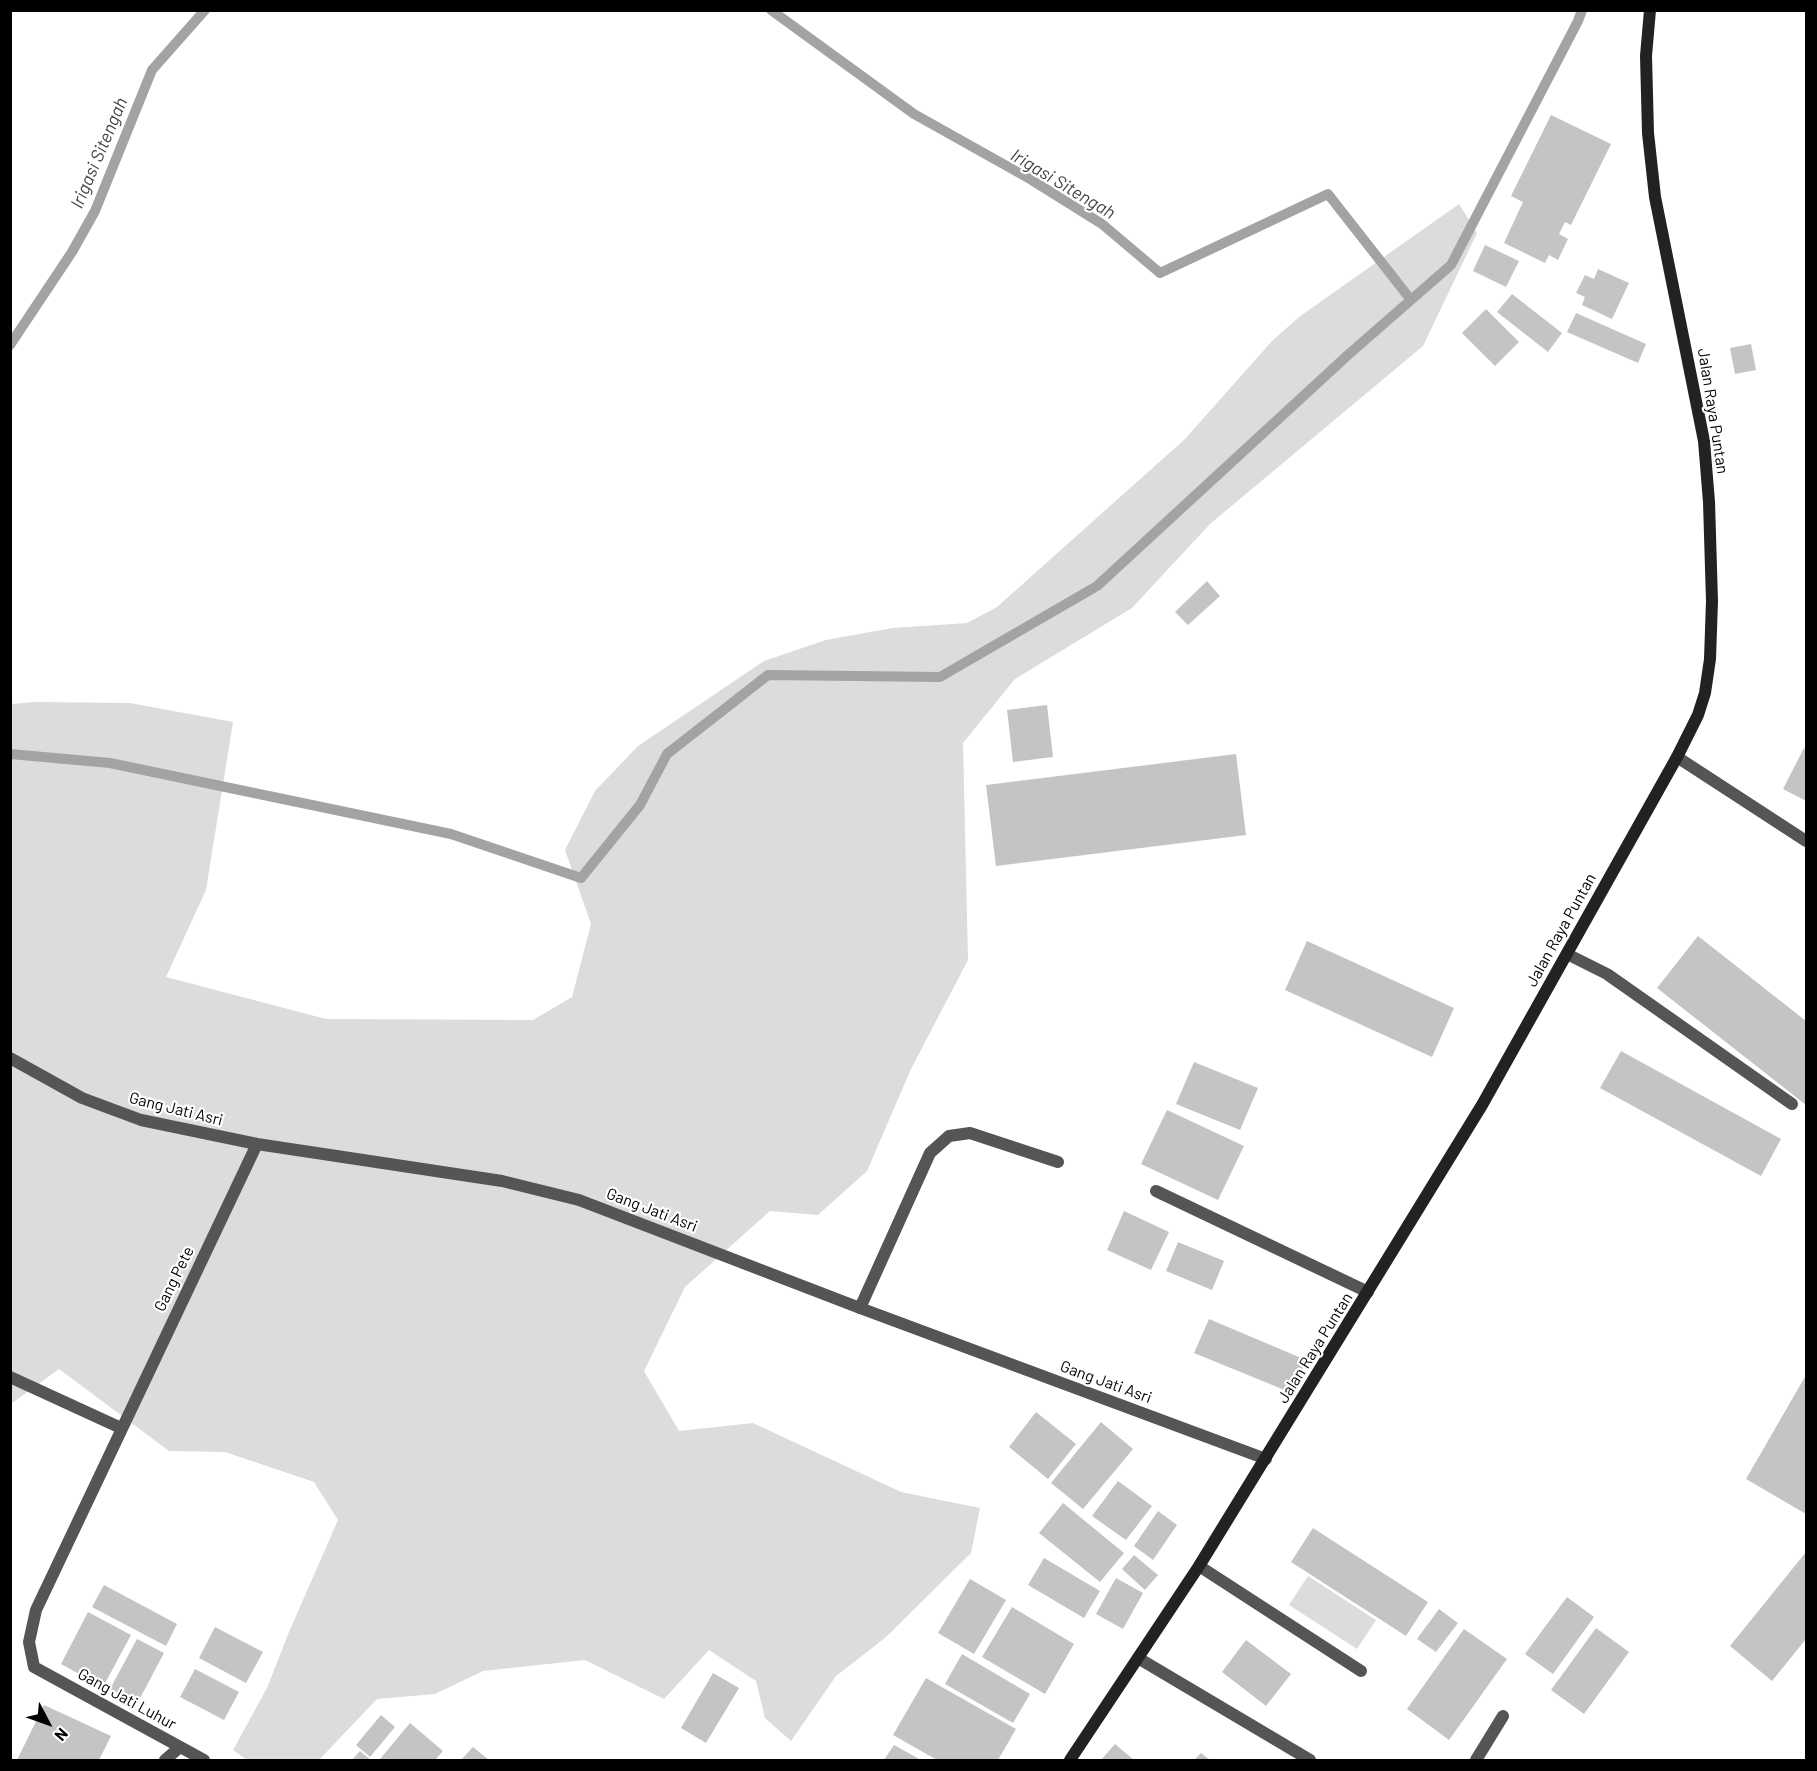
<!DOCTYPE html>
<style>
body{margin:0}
#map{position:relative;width:1817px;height:1771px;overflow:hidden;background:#fff;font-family:Barlow,sans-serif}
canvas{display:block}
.frame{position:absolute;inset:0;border:12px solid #000;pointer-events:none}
.north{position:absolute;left:18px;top:1693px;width:60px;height:60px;-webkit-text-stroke:4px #fff;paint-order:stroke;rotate:131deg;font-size:16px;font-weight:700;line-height:24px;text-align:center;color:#000}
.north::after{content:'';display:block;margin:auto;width:21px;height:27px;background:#000;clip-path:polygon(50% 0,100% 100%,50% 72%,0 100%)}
</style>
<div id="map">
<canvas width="1817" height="1771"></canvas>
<div class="frame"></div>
<div class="north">N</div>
</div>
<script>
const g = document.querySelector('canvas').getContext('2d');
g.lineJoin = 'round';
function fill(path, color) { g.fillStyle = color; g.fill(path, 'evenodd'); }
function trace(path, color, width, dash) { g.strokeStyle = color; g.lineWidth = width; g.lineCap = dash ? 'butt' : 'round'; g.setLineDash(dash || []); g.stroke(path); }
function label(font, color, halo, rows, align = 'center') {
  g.font = font + ' Barlow,sans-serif'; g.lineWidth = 4.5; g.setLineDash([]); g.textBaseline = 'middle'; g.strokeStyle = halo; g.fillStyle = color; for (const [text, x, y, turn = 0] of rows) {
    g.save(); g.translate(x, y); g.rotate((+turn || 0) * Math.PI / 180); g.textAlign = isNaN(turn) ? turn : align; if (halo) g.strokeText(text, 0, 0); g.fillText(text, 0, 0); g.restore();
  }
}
const green = new Path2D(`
 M 1459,204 L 1477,233 L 1423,346 L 1210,524 L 1132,608 L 1015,679 L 963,743 L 968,960 L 911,1069 L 867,1171 L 818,1215 L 770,1211 L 685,1287 L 644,1371 L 679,1431 L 753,1423 L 901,1492 L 980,1508 L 971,1553 L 885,1638 L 836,1676 L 791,1741 L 765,1718 L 756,1681 L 709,1650 L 664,1699 L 585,1660 L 483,1671 L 435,1694 L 377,1699 L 319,1760 L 247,1760 L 233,1750 L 267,1688 L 289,1632 L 338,1520 L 314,1482 L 225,1452 L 169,1451 L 59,1369 L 11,1404 L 11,704 L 35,702 L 130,703 L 233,722 L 206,890 L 166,977 L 326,1019 L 533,1020 L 572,997 L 591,924 L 565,850 L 595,791 L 638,746 L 764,661 L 826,640 L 859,634 L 893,628 L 967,623 L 997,607 L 1185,439 L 1272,341 L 1299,317 Z
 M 1308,1576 L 1376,1620 L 1357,1649 L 1289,1605 Z`);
const stream = new Path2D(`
 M 771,10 L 914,114 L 1030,179 L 1102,224 L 1160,273 L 1328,194 L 1411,300
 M 10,345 L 72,252 L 95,211 L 152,70 L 205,10
 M 10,754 L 110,763 L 451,834 L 581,878 L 640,805 L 667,754 L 768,675 L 940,677 L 1097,586 L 1349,354 L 1451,265 L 1578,21 L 1582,10`);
const building = new Path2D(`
 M 1551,115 L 1611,144 L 1571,225 L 1565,222 L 1559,234 L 1568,239 L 1558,260 L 1549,255 L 1545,263 L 1504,243 L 1523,202 L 1511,196 Z
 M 1485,245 L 1519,261 L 1506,287 L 1473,271 Z
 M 1598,269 L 1629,283 L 1612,319 L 1582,305 L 1585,297 L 1576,293 L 1585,275 L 1594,279 Z
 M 1512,294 L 1562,333 L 1548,352 L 1497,312 Z
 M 1486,309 L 1519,342 L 1495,366 L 1462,333 Z
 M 1576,313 L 1646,344 L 1638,363 L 1567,332 Z
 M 1751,344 L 1756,370 L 1735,374 L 1730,348 Z
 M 1207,581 L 1220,596 L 1188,625 L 1175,612 Z
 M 1047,705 L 1053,757 L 1013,762 L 1007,710 Z
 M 1804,748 L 1806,750 L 1806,801 L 1783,789 Z
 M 1236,754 L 1246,835 L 996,866 L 986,785 Z
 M 1698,936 L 1806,1021 L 1806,1105 L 1657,988 Z
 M 1307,941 L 1454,1008 L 1432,1057 L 1285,990 Z
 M 1621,1051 L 1781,1139 L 1761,1176 L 1600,1088 Z
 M 1194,1062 L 1258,1088 L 1240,1130 L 1176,1104 Z
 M 1167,1110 L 1244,1146 L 1218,1200 L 1141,1164 Z
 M 1124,1211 L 1169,1232 L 1151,1270 L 1107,1250 Z
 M 1178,1242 L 1224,1261 L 1212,1290 L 1166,1271 Z
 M 1209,1319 L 1306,1360 L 1292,1393 L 1194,1353 Z
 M 1806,1375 L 1806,1514 L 1746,1479 Z
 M 1036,1412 L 1076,1444 L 1048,1479 L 1009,1447 Z
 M 1101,1422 L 1133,1449 L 1083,1509 L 1051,1483 Z
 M 1118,1481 L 1152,1506 L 1126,1540 L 1092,1516 Z
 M 1063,1503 L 1124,1553 L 1100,1582 L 1039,1533 Z
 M 1158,1511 L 1177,1525 L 1153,1560 L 1134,1546 Z
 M 1313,1528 L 1428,1602 L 1406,1636 L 1291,1562 Z
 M 1806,1552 L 1806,1639 L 1772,1681 L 1730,1646 Z
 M 1134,1555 L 1158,1575 L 1145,1590 L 1122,1569 Z
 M 1044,1558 L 1100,1591 L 1084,1618 L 1028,1585 Z
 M 1116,1578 L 1143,1593 L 1123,1629 L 1096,1614 Z
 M 970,1579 L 1006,1600 L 974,1654 L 938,1633 Z
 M 104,1585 L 177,1624 L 166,1646 L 92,1607 Z
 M 1567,1597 L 1594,1617 L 1553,1674 L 1525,1654 Z
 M 1012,1607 L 1074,1644 L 1045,1694 L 982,1657 Z
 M 1439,1609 L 1458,1623 L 1436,1652 L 1417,1639 Z
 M 88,1612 L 131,1635 L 103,1687 L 61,1664 Z
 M 215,1627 L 263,1652 L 246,1683 L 199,1658 Z
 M 1596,1628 L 1629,1652 L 1584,1714 L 1551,1690 Z
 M 1464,1629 L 1507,1659 L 1449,1740 L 1407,1709 Z
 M 137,1639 L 164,1653 L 137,1704 L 110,1689 Z
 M 1246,1640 L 1291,1674 L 1266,1706 L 1222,1672 Z
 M 962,1654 L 1030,1694 L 1013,1723 L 945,1684 Z
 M 195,1669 L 239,1692 L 224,1720 L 180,1697 Z
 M 713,1673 L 739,1688 L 706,1743 L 681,1728 Z
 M 926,1678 L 1016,1729 L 998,1760 L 937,1760 L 893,1735 Z
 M 44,1705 L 111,1736 L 99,1760 L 17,1760 Z
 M 381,1715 L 395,1727 L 370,1757 L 356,1745 Z
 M 410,1723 L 443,1751 L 435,1760 L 382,1760 L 380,1759 Z
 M 1115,1744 L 1134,1760 L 1101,1760 Z
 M 894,1745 L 921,1760 L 884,1760 Z
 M 473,1747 L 489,1760 L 461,1760 Z
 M 360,1751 L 371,1760 L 352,1760 Z
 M 1201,1753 L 1210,1760 L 1194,1760 Z`);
const service = new Path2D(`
 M 1677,757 L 1806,841
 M 1567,954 L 1607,974 L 1792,1104
 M 1156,1191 L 1368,1292
 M 860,1308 L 930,1153 L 949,1136 L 970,1133 L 1058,1162
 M 1199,1566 L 1361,1671`);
const minor = new Path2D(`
 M 10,1058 L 82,1098 L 141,1120 L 257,1144 L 502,1181 L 579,1200 L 860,1308 L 1266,1459
 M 10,1377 L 121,1428
 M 1138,1658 L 1310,1760
 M 165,1760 L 180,1747
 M 204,1760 L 34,1667 L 29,1642 L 36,1610 L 257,1144
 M 1476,1760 L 1503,1716`);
const secondary = new Path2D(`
 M 1070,1760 L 1199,1566 L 1482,1105 L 1677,757 L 1698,715 L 1705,693 L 1710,659 L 1712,601 L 1709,502 L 1704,441 L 1655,197 L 1648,133 L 1646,56 L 1650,10`);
const streetNames = [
 ["Jalan Raya Puntan",1713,411,81],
 ["Jalan Raya Puntan",1561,930,-61],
 ["Gang Jati Asri",176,1109,14],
 ["Gang Jati Asri",652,1210,21],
 ["Gang Pete",174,1279,-64],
 ["Jalan Raya Puntan",1315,1348,-58],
 ["Gang Jati Asri",1106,1382,20],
 ["Gang Jati Luhur",127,1699,29]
];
const waterNames = [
 ["Irigasi Sitengah",99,153,-67],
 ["Irigasi Sitengah",1063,184,31]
];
fill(green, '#dcdcdc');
trace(stream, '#a3a3a3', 10);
fill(building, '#c4c4c4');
trace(service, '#555', 12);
trace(minor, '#555', 12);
trace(secondary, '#222', 12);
label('16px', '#000', '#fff', streetNames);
label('italic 18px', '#444', '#fff', waterNames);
</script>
